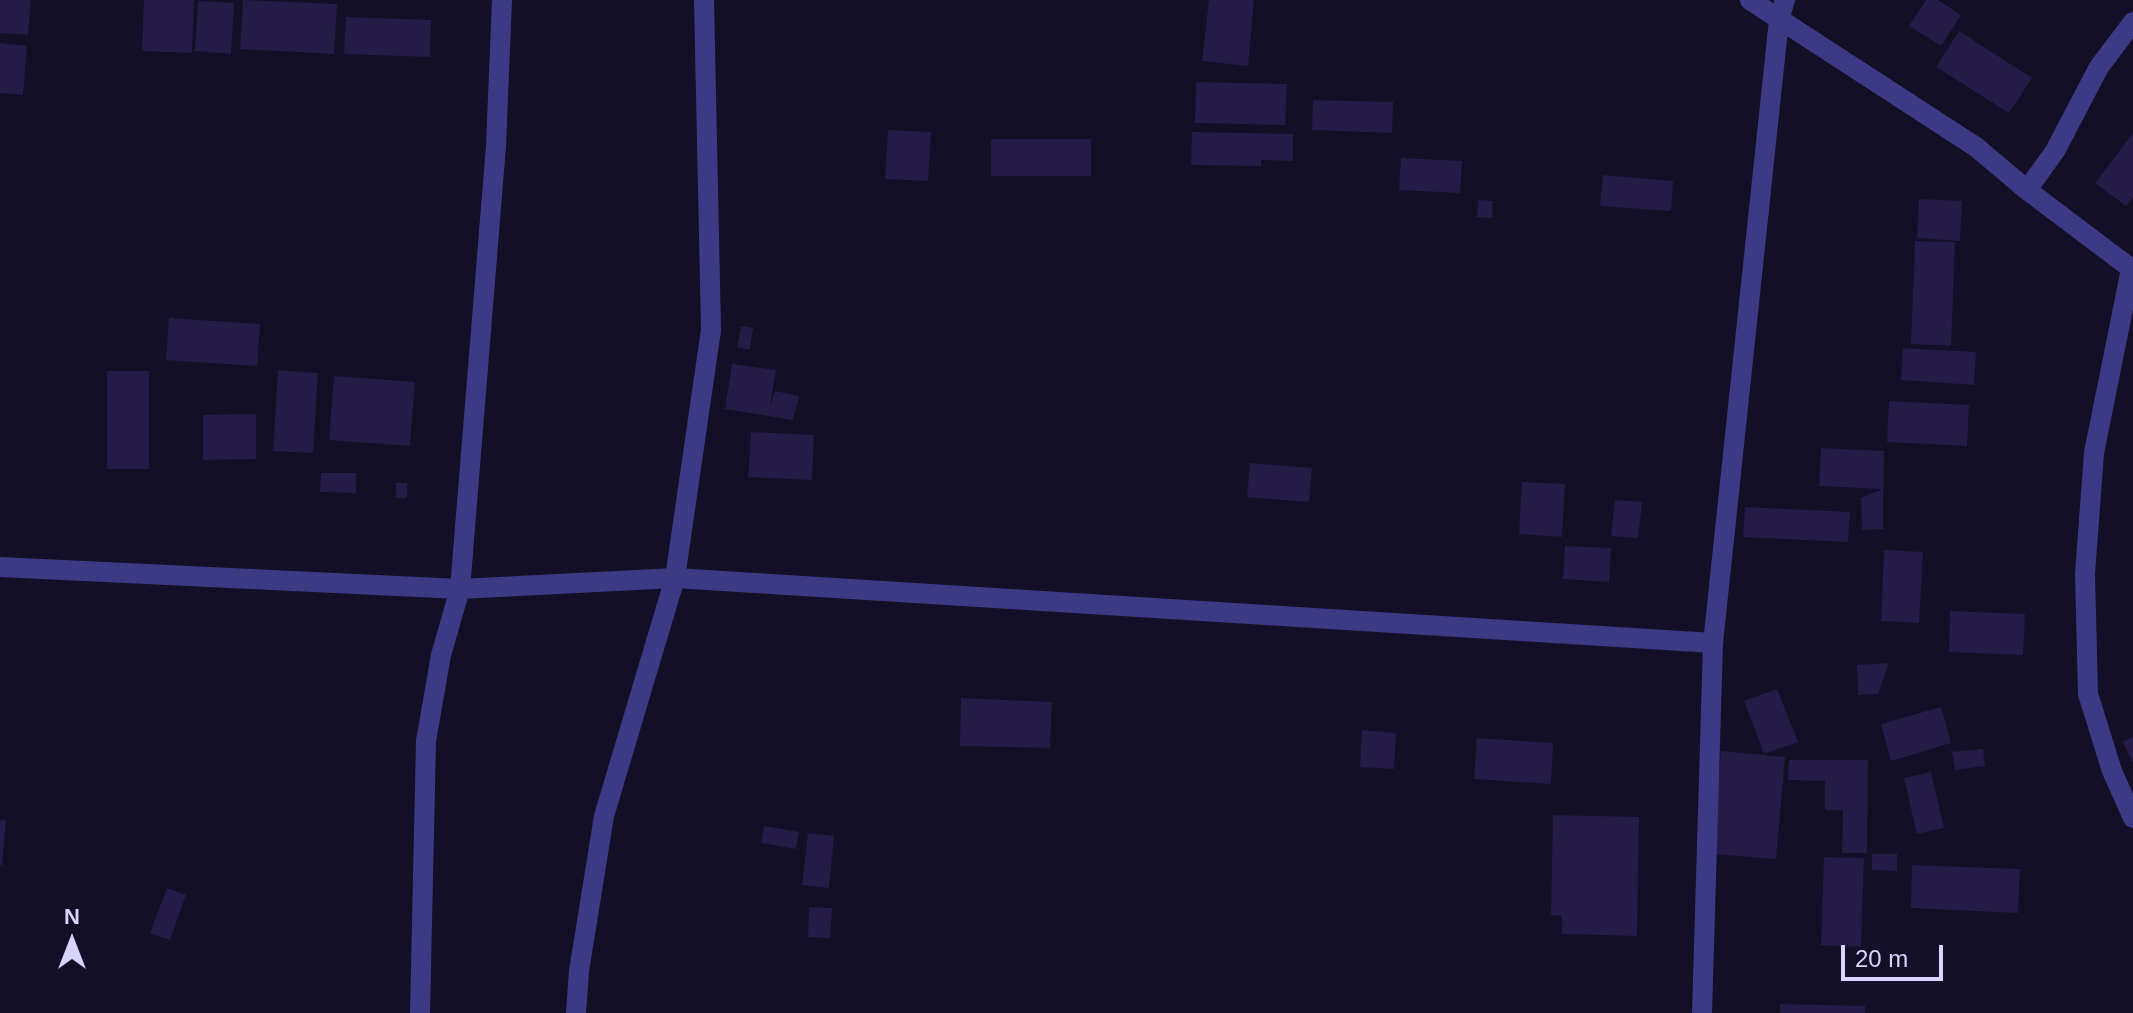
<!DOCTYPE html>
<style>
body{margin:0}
#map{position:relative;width:2133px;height:1013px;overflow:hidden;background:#130f26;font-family:Arial,sans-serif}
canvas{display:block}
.north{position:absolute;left:32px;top:901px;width:80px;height:80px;-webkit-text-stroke:6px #130f26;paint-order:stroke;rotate:0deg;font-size:22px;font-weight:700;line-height:32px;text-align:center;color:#d9d4ff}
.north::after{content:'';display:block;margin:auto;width:28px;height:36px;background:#d9d4ff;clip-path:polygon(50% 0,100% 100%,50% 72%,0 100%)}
.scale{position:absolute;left:1841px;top:945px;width:102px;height:36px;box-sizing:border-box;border:4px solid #d9d4ff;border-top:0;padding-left:10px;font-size:24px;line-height:28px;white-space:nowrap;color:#d9d4ff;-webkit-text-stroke:6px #130f26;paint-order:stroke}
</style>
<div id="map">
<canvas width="2133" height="1013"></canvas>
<div class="north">N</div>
<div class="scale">20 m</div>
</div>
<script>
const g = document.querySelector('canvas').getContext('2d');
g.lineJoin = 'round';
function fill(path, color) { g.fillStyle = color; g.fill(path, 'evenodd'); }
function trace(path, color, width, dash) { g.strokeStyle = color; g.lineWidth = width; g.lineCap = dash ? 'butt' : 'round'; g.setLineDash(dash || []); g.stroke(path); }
const building = new Path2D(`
 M 0,0 L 31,0 L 28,35 L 0,33 Z
 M 144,0 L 194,0 L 192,53 L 142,51 Z
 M 243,0 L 337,4 L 334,54 L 240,49 Z
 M 1209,0 L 1254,0 L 1248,66 L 1202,61 Z
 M 1926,0 L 1938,0 L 1961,15 L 1941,46 L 1909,26 Z
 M 198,1 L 234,3 L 231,54 L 195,51 Z
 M 346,17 L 431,20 L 430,57 L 344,54 Z
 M 1959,31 L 2032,78 L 2009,113 L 1936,67 Z
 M 0,43 L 27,46 L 23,95 L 0,93 Z
 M 1196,82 L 1287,84 L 1285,125 L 1195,123 Z
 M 1313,100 L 1393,102 L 1392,133 L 1312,130 Z
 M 888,130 L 931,132 L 928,181 L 885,179 Z
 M 1192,132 L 1293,134 L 1293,161 L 1261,160 L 1261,166 L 1191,165 Z
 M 2133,133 L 2133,198 L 2126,206 L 2095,183 Z
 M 991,139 L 1091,139 L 1091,176 L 991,176 Z
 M 1401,158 L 1462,161 L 1460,193 L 1399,190 Z
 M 1603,175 L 1673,181 L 1671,211 L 1600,206 Z
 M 1919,199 L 1962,201 L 1960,241 L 1917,238 Z
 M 1478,200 L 1493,201 L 1492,218 L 1477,217 Z
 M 1915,241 L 1955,242 L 1951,346 L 1911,344 Z
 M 169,318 L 260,324 L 257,366 L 166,360 Z
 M 741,326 L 753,328 L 750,350 L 737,347 Z
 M 1903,348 L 1976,352 L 1974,385 L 1901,380 Z
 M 732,364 L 776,370 L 770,406 L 775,391 L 799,396 L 793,420 L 725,409 Z
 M 278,370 L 318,373 L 313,453 L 273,451 Z
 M 107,371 L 149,371 L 149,469 L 107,469 Z
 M 334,376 L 415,382 L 410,446 L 329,440 Z
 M 1889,401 L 1969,405 L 1967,446 L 1887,442 Z
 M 256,414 L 256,459 L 203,460 L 203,415 Z
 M 751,432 L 814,435 L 812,480 L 748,477 Z
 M 1821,448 L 1884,451 L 1883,529 L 1862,530 L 1861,498 L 1882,489 L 1819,486 Z
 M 1250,463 L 1312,468 L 1309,502 L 1247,497 Z
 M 321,473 L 356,473 L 356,493 L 320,492 Z
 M 1522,482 L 1565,484 L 1562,537 L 1519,534 Z
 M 396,483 L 407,483 L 407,498 L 396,498 Z
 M 1615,500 L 1642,502 L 1638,538 L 1611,536 Z
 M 1745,507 L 1850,512 L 1848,542 L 1743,537 Z
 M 1565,546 L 1611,548 L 1609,582 L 1563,579 Z
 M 1884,550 L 1923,552 L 1919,623 L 1881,621 Z
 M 1950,611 L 2025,614 L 2023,655 L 1949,652 Z
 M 1889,663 L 1878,694 L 1858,695 L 1857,665 Z
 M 1777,689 L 1798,742 L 1764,754 L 1744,701 Z
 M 961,698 L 1052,702 L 1050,748 L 960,746 Z
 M 1941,707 L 1951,743 L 1891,761 L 1881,724 Z
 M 1362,730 L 1396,733 L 1394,769 L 1360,767 Z
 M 2133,737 L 2133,763 L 2123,742 Z
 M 1477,738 L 1553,743 L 1551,784 L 1474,779 Z
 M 1983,749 L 1985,766 L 1955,770 L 1952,752 Z
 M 1721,751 L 1785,757 L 1776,859 L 1712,854 Z
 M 1789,760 L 1868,760 L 1867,853 L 1842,853 L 1843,810 L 1825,810 L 1825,781 L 1788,780 Z
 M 1931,772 L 1944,828 L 1917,834 L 1904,778 Z
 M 1553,815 L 1639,817 L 1637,936 L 1562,934 L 1562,916 L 1551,915 Z
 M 0,820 L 6,820 L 2,865 L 0,865 Z
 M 764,826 L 799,832 L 796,849 L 761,843 Z
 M 808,833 L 834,836 L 829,888 L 802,885 Z
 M 1872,854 L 1897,854 L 1897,871 L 1872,870 Z
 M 1824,857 L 1864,858 L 1861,947 L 1821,945 Z
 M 1912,865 L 2020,869 L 2018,913 L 1911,908 Z
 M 167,888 L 186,895 L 170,940 L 150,933 Z
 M 809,907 L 832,908 L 830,938 L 808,937 Z
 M 1780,1004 L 1865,1006 L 1865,1013 L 1780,1013 Z`);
const street = new Path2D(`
 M 1750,0 L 1976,147 L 2027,190 L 2133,270
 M 2027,190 L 2055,151 L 2099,67 L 2133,22
 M 2131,269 L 2094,453 L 2085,574 L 2088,694 L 2112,771 L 2133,818
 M 0,567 L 460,589 L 675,578 L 1713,643
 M 420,1013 L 426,741 L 441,655 L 460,589 L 496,146 L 502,0
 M 576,1013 L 579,971 L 604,816 L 675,578 L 711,330 L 704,0
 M 1702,1013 L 1713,643 L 1779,20 L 1785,0`);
fill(building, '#241b47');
trace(street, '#3d3a85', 20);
</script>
